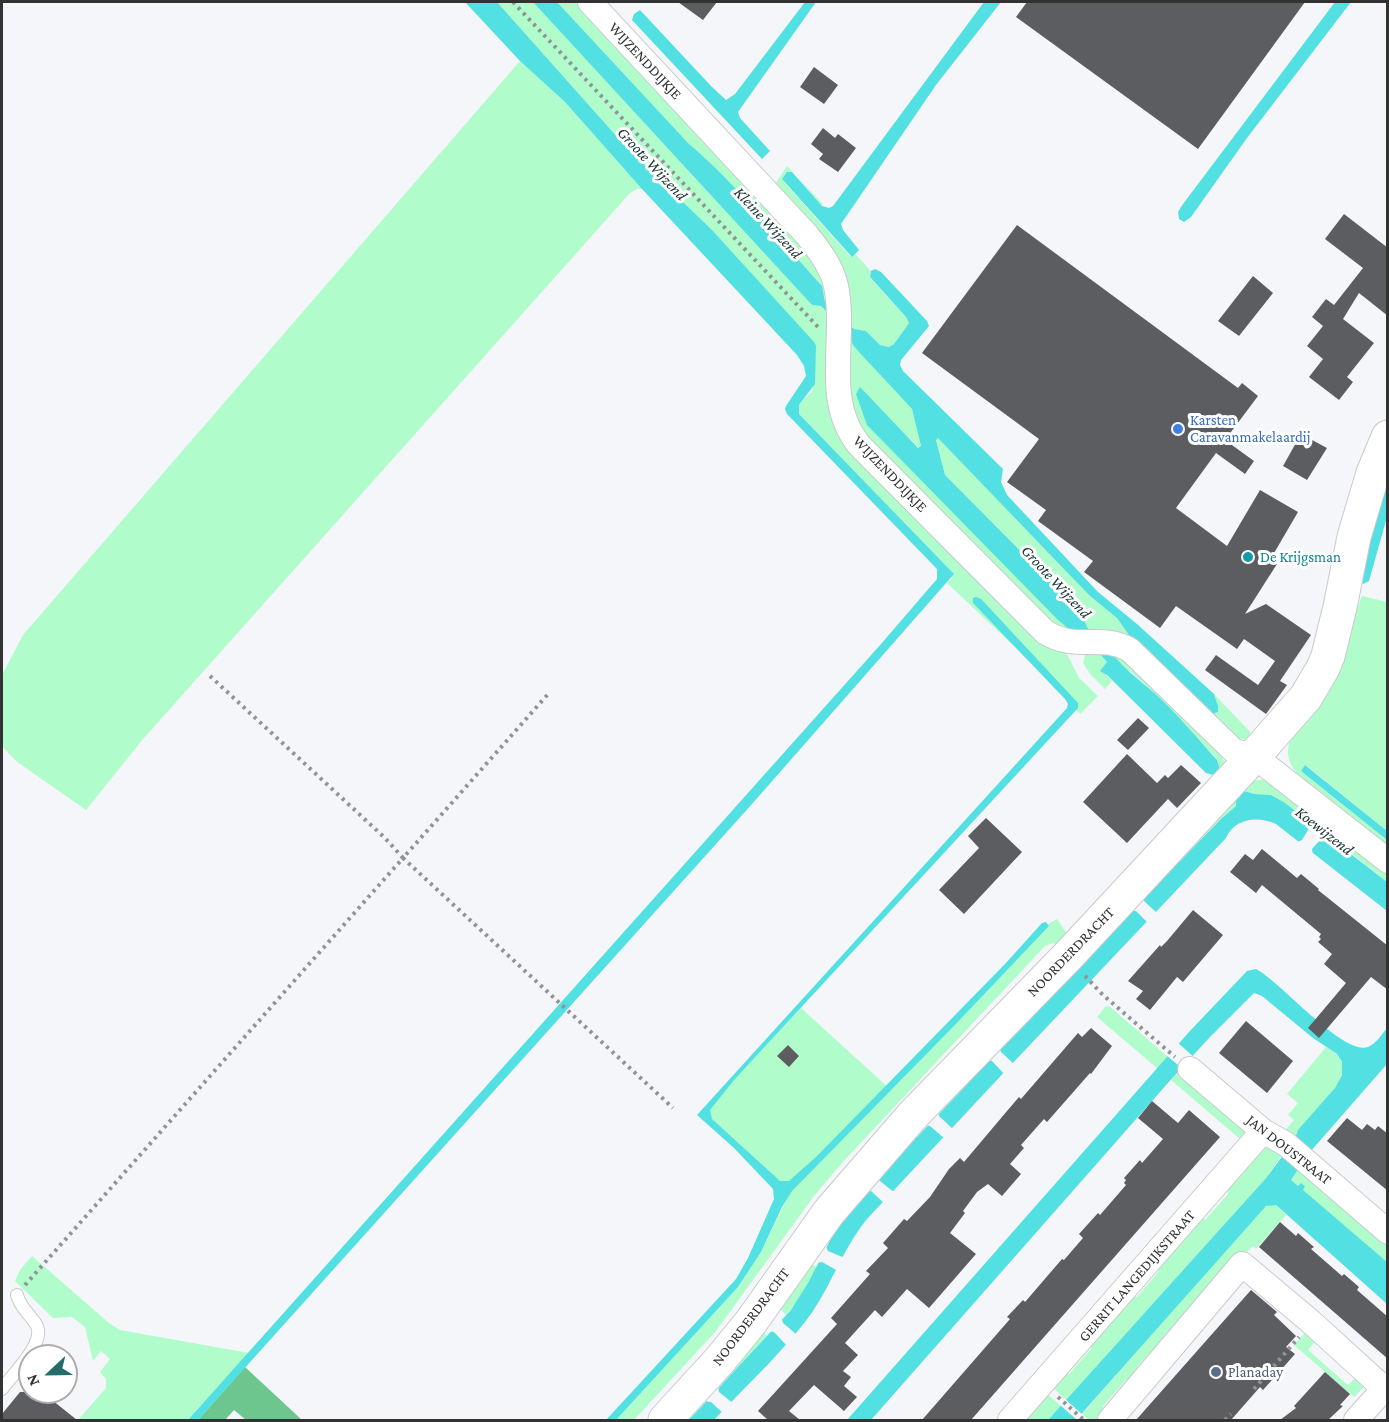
<!DOCTYPE html>
<style>
body{margin:0}
#map{position:relative;width:1389px;height:1422px;overflow:hidden;background:#f4f6f9;font-family:"Crimson Pro",serif}
canvas{display:block}
.frame{position:absolute;inset:0;border:3px solid #323233;pointer-events:none}
.north{position:absolute;left:18px;top:1344px;width:60px;height:60px;box-sizing:border-box;background:#fff;border:2px solid #adadad;border-radius:50%;rotate:248deg;font-size:16px;font-weight:700;line-height:24px;text-align:center;color:#323233}
.north::after{content:'';display:block;margin:auto;width:21px;height:27px;background:#246e69;clip-path:polygon(50% 0,100% 100%,50% 72%,0 100%)}
</style>
<div id="map">
<canvas width="1389" height="1422"></canvas>
<div class="frame"></div>
<div class="north">N</div>
</div>
<script>
const g = document.querySelector('canvas').getContext('2d');
g.lineJoin = 'round';
function fill(path, color) { g.fillStyle = color; g.fill(path, 'evenodd'); }
function trace(path, color, width, dash) { g.strokeStyle = color; g.lineWidth = width; g.lineCap = dash ? 'butt' : 'round'; g.setLineDash(dash || []); g.stroke(path); }
function label(font, color, halo, rows, align = 'center') {
  g.font = font + ' "Crimson Pro",serif'; g.lineWidth = 6; g.setLineDash([]); g.textBaseline = 'middle'; g.strokeStyle = halo; g.fillStyle = color; for (const [text, x, y, turn = 0] of rows) {
    g.save(); g.translate(x, y); g.rotate((+turn || 0) * Math.PI / 180); g.textAlign = isNaN(turn) ? turn : align; if (halo) g.strokeText(text, 0, 0); g.fillText(text, 0, 0); g.restore();
  }
}
const green = new Path2D(`
 M 497,2 L 533,2 L 812,305 L 821,306 L 831,317 L 833,408 L 1065,650 L 1079,678 L 1098,696 L 1080,714 L 1038,669 L 947,583 L 952,578 L 953,573 L 799,414 L 799,405 L 813,390 L 816,346 L 712,230 L 627,148 Z
 M 557,2 L 584,2 L 816,256 L 832,308 L 825,301 L 822,286 C 778,238 739,186 689,144 Z
 M 520,61 L 565,102 L 642,189 L 637,189 L 630,193 L 143,739 L 86,810 L 16,761 L 2,746 L 2,675 L 23,635 Z
 M 787,166 L 822,203 L 822,206 L 793,172 L 782,180 L 851,257 L 855,254 L 871,271 L 870,278 L 906,317 L 909,323 L 894,344 L 889,347 L 880,345 L 866,331 L 854,329 L 845,320 L 777,191 L 779,187 L 775,184 Z
 M 850,334 L 873,367 L 912,409 L 921,446 L 919,448 L 906,433 L 1019,579 L 1070,630 L 1052,628 L 850,418 Z
 M 938,437 L 1090,596 L 1117,618 L 1131,638 L 1140,642 L 1165,669 L 1216,714 L 1218,706 L 1214,694 L 1254,736 L 1249,740 L 1235,739 L 1095,636 L 1087,627 L 1082,613 L 945,475 L 936,439 Z
 M 1362,596 L 1387,602 L 1387,831 L 1306,765 L 1301,771 L 1387,840 L 1387,845 L 1298,775 C 1288,762 1285,753 1291,737 L 1344,645 Z
 M 1097,650 L 1107,662 L 1106,675 L 1112,681 L 1105,689 L 1091,675 L 1083,663 L 1086,651 Z
 M 1107,650 L 1113,650 L 1219,750 L 1227,769 L 1220,769 L 1217,759 L 1151,690 L 1130,671 L 1125,669 Z
 M 1258,780 L 1266,780 L 1313,813 L 1309,819 L 1314,824 L 1271,795 L 1254,794 L 1241,790 L 1248,782 Z
 M 1236,796 L 1236,806 L 1222,818 L 1144,898 Z
 M 1335,830 L 1387,871 L 1387,882 L 1326,833 L 1326,832 L 1331,835 Z
 M 1057,919 L 1068,935 L 1058,945 L 1053,943 L 1045,946 L 841,1164 L 814,1196 L 716,1331 L 634,1420 L 616,1420 L 738,1287 L 761,1252 L 787,1198 L 702,1113 L 801,1008 L 891,1090 L 1049,926 L 1048,924 Z
 M 1109,1006 L 1168,1057 L 1158,1069 L 1097,1017 L 1105,1007 Z
 M 1326,1047 C 1333,1051 1340,1056 1342,1064 C 1348,1082 1307,1124 1296,1139 L 1285,1131 L 1294,1120 L 1288,1115 L 1298,1103 L 1287,1094 Z
 M 1182,1068 L 1248,1131 L 1240,1139 L 1171,1080 Z
 M 1270,1147 L 1282,1155 L 1267,1177 L 1066,1400 L 1051,1386 L 1060,1375 L 1069,1374 L 1091,1349 L 1090,1341 L 1129,1297 L 1137,1297 L 1159,1271 L 1159,1263 L 1197,1219 L 1206,1219 L 1228,1194 L 1227,1186 L 1260,1149 Z
 M 1298,1170 L 1387,1243 L 1387,1262 L 1302,1190 L 1305,1186 L 1301,1183 L 1298,1186 L 1291,1180 Z
 M 1270,1205 L 1276,1205 L 1286,1215 L 1256,1249 L 1253,1246 L 1195,1302 L 1162,1341 L 1161,1340 L 1137,1367 L 1138,1369 L 1127,1381 L 1126,1380 L 1103,1406 L 1104,1416 L 1100,1420 L 1089,1420 L 1082,1414 L 1263,1208 Z
 M 32,1256 L 109,1323 L 120,1330 L 249,1353 L 188,1420 L 78,1420 L 106,1388 L 106,1379 L 100,1372 L 110,1359 L 101,1351 L 93,1361 L 85,1327 L 72,1317 L 53,1318 L 15,1281 L 20,1270 Z
 M 811,1264 L 817,1267 L 798,1301 L 786,1315 L 777,1305 Z
 M 763,1332 L 767,1336 L 723,1385 L 719,1381 Z
 M 1305,1333 L 1317,1340 L 1308,1350 L 1348,1385 L 1357,1376 L 1367,1384 L 1354,1397 L 1294,1345 Z
 M 1045,1392 L 1061,1406 L 1048,1420 L 1020,1420 Z`);
const forest = new Path2D(`
 M 245,1367 L 302,1420 L 246,1420 L 234,1410 L 225,1420 L 198,1420 Z`);
const water = new Path2D(`
 M 465,2 L 497,2 L 627,148 L 712,230 L 814,342 L 816,346 L 815,384 L 799,405 L 799,414 L 954,574 L 752,804 L 198,1420 L 188,1420 L 881,644 L 937,579 L 937,569 L 787,414 L 785,409 L 786,406 L 806,376 L 804,366 L 797,355 L 642,189 L 565,102 L 520,61 Z
 M 533,2 L 557,2 L 689,144 C 739,186 778,238 822,286 L 825,302 L 854,329 L 866,331 L 880,345 L 889,347 L 894,344 L 909,323 L 906,317 L 870,277 L 871,271 L 875,269 L 881,272 L 927,321 L 929,326 L 901,360 L 900,365 L 903,371 L 1003,469 L 1001,482 L 1007,495 L 1098,592 L 1137,624 L 1214,694 L 1218,706 L 1218,712 L 1213,714 L 1165,669 L 1140,642 L 1131,638 L 1117,618 L 1090,596 L 1063,568 L 938,438 L 936,440 L 945,475 L 1082,613 L 1087,627 L 1113,657 L 1114,656 C 1125,669 1139,680 1152,691 C 1175,711 1196,737 1217,760 L 1220,769 L 1214,775 L 1206,773 L 1107,675 L 1100,671 L 1107,662 L 1081,632 L 1070,630 L 1057,619 L 867,425 L 856,394 L 860,387 L 918,448 L 921,446 L 912,409 L 859,352 L 853,345 L 849,334 L 821,306 L 812,305 Z
 M 805,2 L 816,2 L 738,112 L 740,118 L 770,151 L 762,159 L 632,20 L 634,14 L 640,10 L 711,86 L 726,100 L 735,94 Z
 M 984,2 L 1001,2 L 936,85 L 841,224 L 843,230 L 859,250 L 852,257 L 782,179 L 787,172 L 792,172 L 822,206 L 829,208 L 833,206 Z
 M 1335,2 L 1351,2 L 1247,138 L 1191,217 L 1184,222 L 1179,219 L 1178,212 L 1183,204 Z
 M 1387,481 L 1387,517 L 1369,581 L 1363,584 C 1357,564 1381,503 1387,481 Z
 M 976,597 L 981,599 L 1078,703 L 1078,708 L 734,1080 L 710,1110 L 712,1119 L 780,1181 L 789,1181 L 817,1156 L 1005,964 L 1042,923 L 1046,922 L 1049,926 L 950,1030 L 792,1191 L 782,1207 L 761,1252 L 738,1287 L 616,1420 L 606,1420 L 736,1279 L 748,1258 L 774,1199 L 773,1189 L 734,1148 L 697,1115 L 1067,708 L 1068,704 L 1065,699 L 973,603 L 973,598 Z
 M 1305,765 L 1387,831 L 1387,840 L 1301,771 Z
 M 1241,790 L 1254,794 L 1271,795 L 1285,803 L 1387,882 L 1387,911 L 1276,824 C 1258,816 1235,818 1226,838 L 1009,1067 L 867,1219 C 844,1247 833,1281 813,1311 C 787,1348 746,1386 714,1420 L 689,1420 L 791,1310 L 808,1283 L 835,1231 L 845,1217 L 881,1175 L 1144,898 L 1222,818 L 1236,806 L 1236,796 Z
 M 1256,969 C 1280,981 1343,1056 1368,1047 C 1376,1044 1382,1034 1387,1028 L 1387,1064 L 1310,1152 L 1291,1180 L 1298,1186 L 1301,1183 L 1305,1186 L 1303,1190 L 1387,1262 L 1387,1304 L 1276,1205 L 1266,1206 L 1076,1420 L 1048,1420 L 1267,1177 L 1295,1139 L 1298,1130 L 1335,1088 L 1342,1075 L 1342,1062 L 1337,1054 L 1313,1038 L 1262,996 L 1254,993 L 1209,1038 L 1167,1084 L 871,1420 L 847,1420 L 1189,1032 L 1247,971 Z`);
const pier = new Path2D(`
 M 1314,820 L 1328,831 L 1312,849 L 1313,857 L 1295,843 L 1302,840 Z
 M 1143,895 L 1144,901 L 1158,914 L 1149,924 L 1136,911 L 1128,910 Z
 M 1177,1042 L 1195,1058 L 1184,1070 L 1166,1055 Z
 M 999,1046 L 1001,1052 L 1015,1065 L 1005,1075 L 992,1061 L 986,1060 Z
 M 938,1112 L 939,1116 L 954,1130 L 945,1139 L 930,1126 L 926,1125 Z
 M 879,1174 L 880,1181 L 895,1193 L 885,1204 L 871,1191 L 865,1190 Z
 M 825,1245 L 828,1251 L 845,1258 L 838,1271 L 822,1262 L 816,1263 Z
 M 781,1316 L 783,1323 L 797,1335 L 787,1346 L 774,1332 L 768,1331 Z
 M 718,1386 L 719,1392 L 734,1404 L 724,1414 L 711,1402 L 704,1401 Z
 M 1064,1398 L 1084,1416 L 1080,1420 L 1077,1420 L 1059,1404 Z`);
const building = new Path2D(`
 M 678,2 L 717,2 L 703,20 Z
 M 1027,2 L 1305,2 L 1198,149 L 1016,17 Z
 M 814,67 L 838,85 L 824,104 L 800,87 Z
 M 823,128 L 835,138 L 838,134 L 856,148 L 838,172 L 819,159 L 823,154 L 811,144 Z
 M 1344,214 L 1388,248 L 1388,316 L 1359,293 L 1343,319 L 1374,343 L 1347,377 L 1353,382 L 1339,400 L 1309,377 L 1323,359 L 1307,346 L 1323,326 L 1312,317 L 1326,299 L 1334,305 L 1363,268 L 1325,239 Z
 M 1017,225 L 1238,388 L 1242,383 L 1258,396 L 1225,440 L 1254,461 L 1245,474 L 1216,453 L 1176,508 L 1227,546 L 1260,490 L 1298,512 L 1270,560 L 1277,564 L 1245,614 L 1266,604 L 1311,635 L 1280,681 L 1287,685 L 1266,714 L 1205,670 L 1216,655 L 1258,685 L 1275,661 L 1244,639 L 1237,649 L 1176,606 L 1160,628 L 1084,572 L 1093,561 L 1038,521 L 1046,510 L 1007,482 L 1039,439 L 922,353 Z
 M 1253,276 L 1273,293 L 1239,336 L 1218,321 Z
 M 1301,434 L 1327,448 L 1307,480 L 1283,466 Z
 M 1138,718 L 1149,728 L 1128,750 L 1117,740 Z
 M 1127,754 L 1157,783 L 1165,775 L 1168,778 L 1181,765 L 1201,783 L 1177,808 L 1168,799 L 1127,843 L 1083,802 Z
 M 986,818 L 1022,852 L 964,914 L 939,890 L 979,848 L 968,836 Z
 M 1262,849 L 1297,878 L 1301,874 L 1319,889 L 1318,890 L 1388,946 L 1388,990 L 1371,977 L 1319,1038 L 1308,1028 L 1346,983 L 1324,964 L 1332,954 L 1318,942 L 1321,939 L 1319,937 L 1321,934 L 1262,885 L 1256,893 L 1230,872 L 1245,854 L 1253,860 Z
 M 1193,910 L 1223,935 L 1183,982 L 1177,977 L 1150,1010 L 1136,999 L 1143,991 L 1128,981 L 1160,945 L 1161,947 L 1167,941 Z
 M 1246,1021 L 1293,1061 L 1267,1093 L 1219,1053 Z
 M 1091,1028 L 1112,1046 L 1091,1074 L 1090,1073 L 1047,1122 L 1044,1119 L 1021,1145 L 1024,1148 L 1010,1164 L 1021,1174 L 1002,1196 L 988,1184 L 977,1192 L 963,1211 L 965,1213 L 950,1233 L 976,1254 L 929,1308 L 907,1289 L 882,1317 L 875,1310 L 845,1343 L 858,1355 L 843,1371 L 851,1377 L 844,1386 L 857,1397 L 844,1411 L 814,1385 L 789,1411 L 800,1420 L 768,1420 L 758,1411 L 837,1324 L 831,1318 L 870,1274 L 866,1271 L 888,1248 L 883,1243 L 904,1219 L 907,1221 L 930,1197 L 949,1169 L 960,1158 L 964,1162 L 1007,1111 L 1019,1097 L 1021,1099 L 1078,1033 L 1082,1037 Z
 M 788,1045 L 799,1056 L 789,1067 L 777,1056 Z
 M 1152,1101 L 1178,1123 L 1189,1110 L 1220,1137 L 971,1420 L 922,1420 L 1010,1319 L 1007,1317 L 1023,1300 L 1025,1302 L 1062,1259 L 1064,1260 L 1083,1238 L 1079,1234 L 1098,1213 L 1100,1215 L 1126,1185 L 1124,1183 L 1126,1180 L 1124,1178 L 1140,1160 L 1142,1163 L 1163,1139 L 1138,1118 Z
 M 1347,1118 L 1362,1130 L 1367,1124 L 1375,1130 L 1378,1126 L 1388,1134 L 1388,1191 L 1327,1141 Z
 M 1280,1222 L 1296,1236 L 1298,1233 L 1314,1247 L 1311,1249 L 1342,1276 L 1344,1274 L 1359,1287 L 1357,1290 L 1388,1317 L 1388,1359 L 1259,1247 Z
 M 1251,1290 L 1277,1312 L 1274,1315 L 1296,1336 L 1286,1347 L 1295,1354 L 1272,1380 L 1263,1390 L 1260,1387 L 1231,1420 L 1136,1420 Z
 M 1325,1372 L 1350,1394 L 1340,1405 L 1343,1406 L 1328,1420 L 1280,1420 L 1296,1408 L 1294,1406 Z
 M 20,1392 L 42,1392 L 77,1420 L 2,1420 L 2,1414 Z`);
const path = new Path2D(`
 M 513,2 L 818,327
 M 210,676 L 385,838 L 403,858 L 549,693
 M 1085,976 L 1103,995 L 1175,1057
 M 25,1285 L 403,858 L 673,1108
 M 1254,1389 L 1299,1337
 M 1058,1397 L 1084,1420
 M 1225,1420 L 1231,1414`);
const lane = new Path2D(`
 M 2,1389 C 12,1375 45,1344 37,1326 C 31,1315 20,1308 17,1295`);
const street = new Path2D(`
 M 590,2 L 806,234 C 819,250 832,267 836,286 C 847,340 822,399 859,445 L 1045,632 C 1077,652 1102,633 1130,650 L 1234,751 L 1254,756 L 1388,861
 M 1190,1069 L 1263,1131 L 1286,1144 L 1388,1232
 M 1010,1420 L 1263,1131
 M 1110,1420 L 1242,1264 L 1311,1322 L 1388,1392
 M 1356,1420 L 1384,1389`);
const secondary = new Path2D(`
 M 665,1420 L 720,1360 L 751,1322 L 829,1212 L 913,1115 L 1068,956 L 1254,756 L 1306,697 L 1323,668 L 1328,656 L 1340,607 L 1354,537 L 1373,473 L 1388,437`);
const markers = [
 [1178,429,6,"#3f7fe0"],
 [1248,557,6,"#0f9aa8"],
 [1216,1372,6,"#5c6f8a"]
];
const streetNames = [
 ["WIJZENDDIJKJE",645,61,47],
 ["WIJZENDDIJKJE",890,474,46],
 ["NOORDERDRACHT",1071,952,-46],
 ["JAN DOUSTRAAT",1289,1150,38],
 ["GERRIT LANGEDIJKSTRAAT",1137,1276,-49],
 ["NOORDERDRACHT",751,1317,-53]
];
const shopNames = [
 ["Karsten",1190,420],
 ["Caravanmakelaardij",1190,437]
];
const cultureNames = [
 ["De Krijgsman",1260,557]
];
const serviceNames = [
 ["Planaday",1228,1372]
];
const waterNames = [
 ["Groote Wijzend",652,164,47],
 ["Kleine Wijzend",768,223,47],
 ["Groote Wijzend",1056,582,47],
 ["Koewijzend",1324,831,38]
];
fill(green, '#b1fccb');
fill(forest, '#6cc68e');
fill(water, '#52e0e2');
fill(pier, '#f4f6f9');
fill(building, '#5c5d60');
trace(lane, '#c8cacd', 14);
trace(street, '#c8cacd', 26);
trace(secondary, '#c8cacd', 35);
trace(path, '#929395', 4, [3, 4.5]);
trace(lane, '#fff', 12);
trace(street, '#fff', 24);
trace(secondary, '#fff', 33);
for (const [x, y, r, color] of markers) { const dot = new Path2D(); dot.arc(x, y, r, 0, 2 * Math.PI); g.fillStyle = color; g.fill(dot); trace(dot, '#fff', 2); }
label('15px', '#323233', '#fff', streetNames);
label('15px', '#366cbe', '#fff', shopNames, 'left');
label('15px', '#0d838f', '#fff', cultureNames, 'left');
label('15px', '#4e5e75', '#fff', serviceNames, 'left');
label('italic 16px', '#183030', '#fff', waterNames);
</script>
